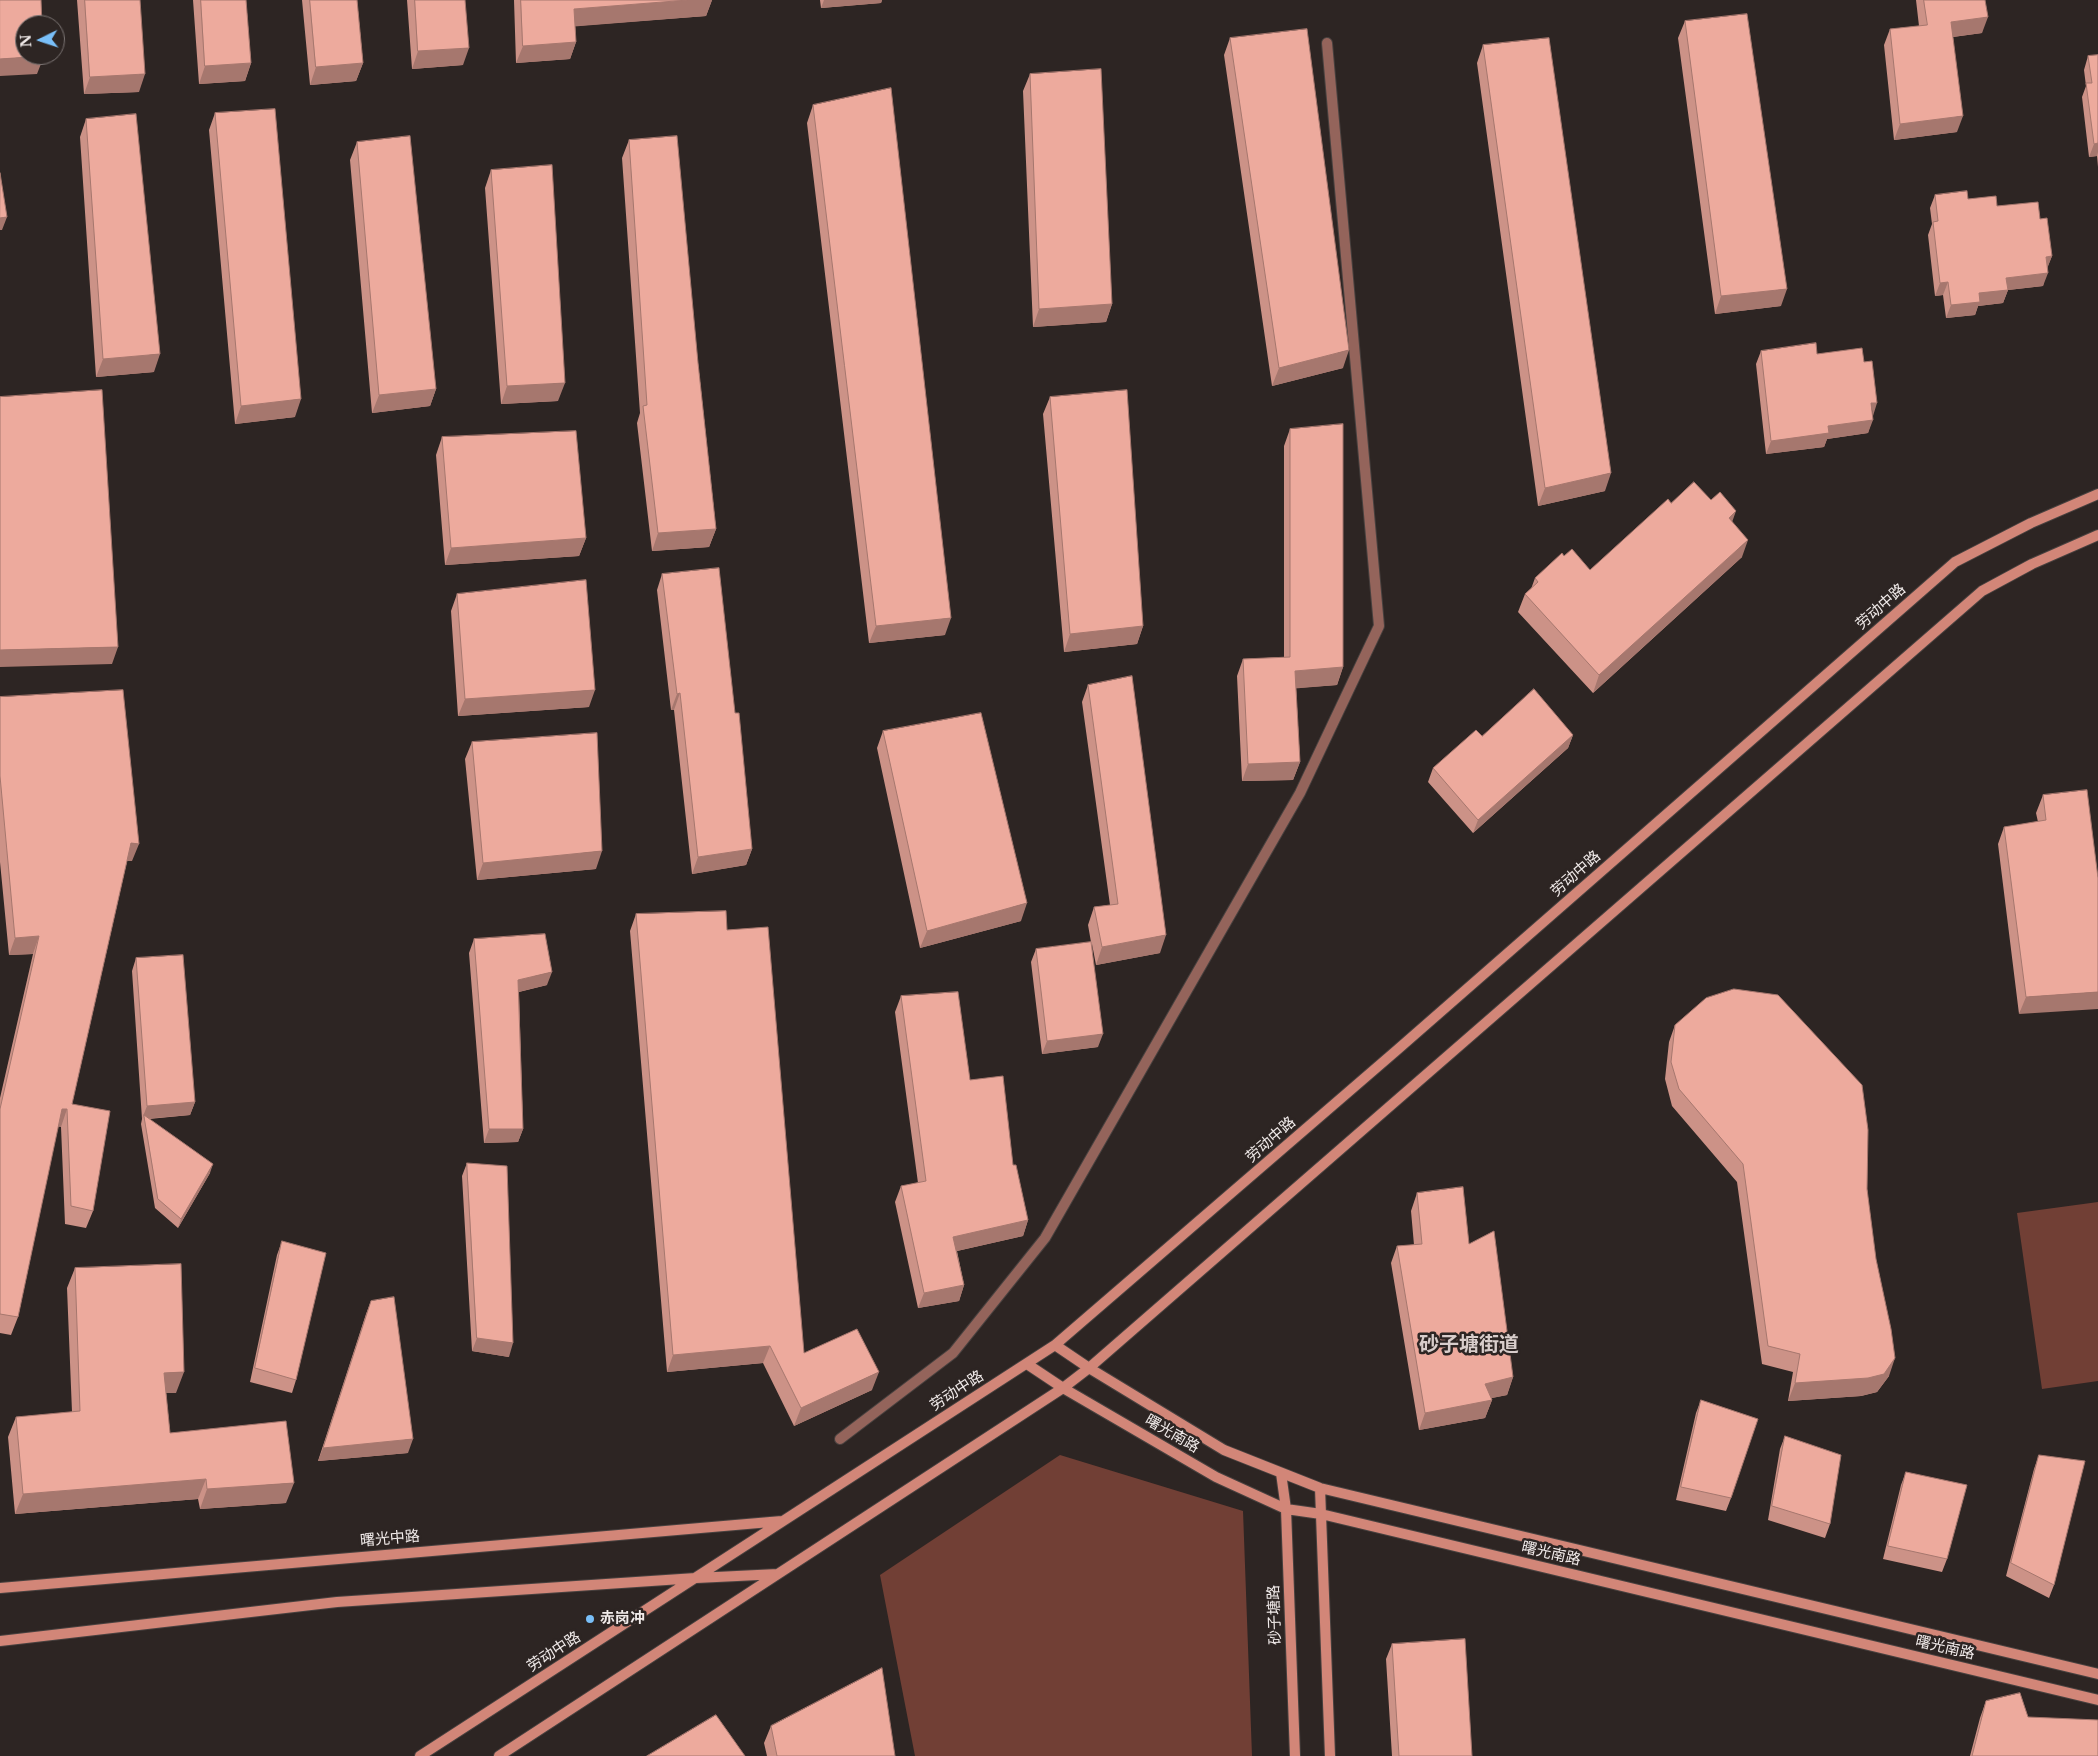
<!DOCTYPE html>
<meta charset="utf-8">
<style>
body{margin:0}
#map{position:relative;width:2098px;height:1756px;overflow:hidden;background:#2d2523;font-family:"Libre Baskerville",serif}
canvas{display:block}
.north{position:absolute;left:15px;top:15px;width:50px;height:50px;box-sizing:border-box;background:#2d2523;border:1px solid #7b7473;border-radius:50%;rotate:266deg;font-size:14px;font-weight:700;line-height:20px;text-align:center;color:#f1ebea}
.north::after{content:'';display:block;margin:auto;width:18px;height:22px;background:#79bff8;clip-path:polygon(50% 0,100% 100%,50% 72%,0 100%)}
</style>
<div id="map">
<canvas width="2098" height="1756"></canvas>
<div class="north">N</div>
</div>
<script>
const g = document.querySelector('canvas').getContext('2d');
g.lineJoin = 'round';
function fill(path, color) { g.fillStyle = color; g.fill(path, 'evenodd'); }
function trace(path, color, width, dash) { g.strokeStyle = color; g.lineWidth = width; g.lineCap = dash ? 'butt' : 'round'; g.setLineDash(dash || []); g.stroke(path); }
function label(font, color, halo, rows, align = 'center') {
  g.font = font + ' "Libre Baskerville","Noto Sans SC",serif'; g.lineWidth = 5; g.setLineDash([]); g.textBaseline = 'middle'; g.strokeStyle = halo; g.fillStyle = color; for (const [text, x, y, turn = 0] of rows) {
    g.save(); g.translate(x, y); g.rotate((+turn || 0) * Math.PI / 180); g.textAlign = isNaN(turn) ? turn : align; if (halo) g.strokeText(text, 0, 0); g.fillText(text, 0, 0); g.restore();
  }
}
const green = new Path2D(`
 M 2098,1202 L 2098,1381 L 2042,1389 L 2017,1213 Z
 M 1060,1455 L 1243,1511 L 1252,1756 L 915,1756 L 880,1575 Z`);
const street = new Path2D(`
 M 840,1439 L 953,1353 L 1045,1238 L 1300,793 L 1379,626 L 1327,43`);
const secondary = new Path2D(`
 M 1055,1345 L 1089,1368 L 1224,1450 L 1320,1488 L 2098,1674
 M 1027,1364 L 1063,1388 L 1216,1477 L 1286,1509 L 1321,1514 L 2098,1700
 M 1281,1473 L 1286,1509 L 1295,1756
 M 1320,1488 L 1330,1756
 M 0,1588 L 782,1521
 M 0,1641 L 337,1602 L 696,1578 L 778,1574
 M 420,1756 L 1055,1345 L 1397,1050 L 1955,562 L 2031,523 L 2098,494
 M 499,1756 L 1063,1388 L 1089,1368 L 1982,591 L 2032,564 L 2098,535`);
const wall = new Path2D(`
 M 77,0 L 140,0 L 139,92 L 84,94 Z
 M 193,0 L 246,0 L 251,63 L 245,81 L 199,84 Z
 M 302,0 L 357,0 L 363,63 L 356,81 L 310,85 Z
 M 407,0 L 465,0 L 463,65 L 412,69 Z
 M 514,0 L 712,0 L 706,16 L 575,26 L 576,42 L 570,59 L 516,63 Z
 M 820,0 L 882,0 L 881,3 L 821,8 Z
 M 1916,0 L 1985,0 L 1982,33 L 1953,37 L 1957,132 L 1894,140 L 1884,45 L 1890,29 L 1919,26 Z
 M 1685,21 L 1781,306 L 1715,314 L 1678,38 Z
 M 1230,38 L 1343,368 L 1272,386 L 1224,55 Z
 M 1483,45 L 1605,491 L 1538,506 L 1477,63 Z
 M 2098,55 L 2098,167 L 2097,156 L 2089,157 L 2082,97 L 2086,86 L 2084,70 L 2088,56 Z
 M 1030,74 L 1112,304 L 1106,322 L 1033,327 L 1023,91 Z
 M 813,105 L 945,635 L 869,643 L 807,123 Z
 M 215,113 L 295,417 L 235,424 L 209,130 Z
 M 86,119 L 154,372 L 96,377 L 80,137 Z
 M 629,140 L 698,363 L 716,529 L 709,547 L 652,551 L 637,423 L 640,413 L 622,158 Z
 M 357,142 L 436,389 L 430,406 L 372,413 L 350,160 Z
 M 491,170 L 558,401 L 501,404 L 485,188 Z
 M 1935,195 L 1968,199 L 1997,206 L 2040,219 L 2052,256 L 2047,268 L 2043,286 L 2008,290 L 2003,303 L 1978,306 L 1975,315 L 1946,318 L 1943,295 L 1935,296 L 1928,235 L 1932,224 L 1930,208 Z
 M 1761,351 L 1817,354 L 1873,416 L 1868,433 L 1827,439 L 1824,447 L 1766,454 L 1756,364 Z
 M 1050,397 L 1143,626 L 1137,644 L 1064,652 L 1043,414 Z
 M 1290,429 L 1343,667 L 1337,685 L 1296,688 L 1300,762 L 1293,780 L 1242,781 L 1237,676 L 1243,659 L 1284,657 L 1284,446 Z
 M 442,437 L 586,538 L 579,556 L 445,565 L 436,455 Z
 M 1711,500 L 1732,522 L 1742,557 L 1593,693 L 1518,612 L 1525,594 L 1531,589 L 1535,578 L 1564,556 L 1590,570 L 1671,503 Z
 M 662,574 L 735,713 L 752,849 L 746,865 L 692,874 L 674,710 L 671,710 L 657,590 Z
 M 457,594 L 589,707 L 458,716 L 451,611 Z
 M 1088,685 L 1160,953 L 1096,965 L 1092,944 L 1098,1047 L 1042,1054 L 1031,962 L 1036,949 L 1091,942 L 1088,925 L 1094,907 L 1110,905 L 1082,702 Z
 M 0,697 L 132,861 L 127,861 L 72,1104 L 93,1211 L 86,1228 L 65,1224 L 61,1127 L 58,1126 L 18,1317 L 11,1335 L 0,1333 L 0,1098 L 33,954 L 9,955 L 0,862 Z
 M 883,731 L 1021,921 L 920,948 L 877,748 Z
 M 1573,735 L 1568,748 L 1473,833 L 1428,782 L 1433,768 L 1482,736 Z
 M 472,742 L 596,869 L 477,880 L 465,759 Z
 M 2043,795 L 2098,878 L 2019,1014 L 1998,844 L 2004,827 L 2038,822 L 2036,813 Z
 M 636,914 L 727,930 L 804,1353 L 872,1390 L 794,1426 L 763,1363 L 667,1372 L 630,931 Z
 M 474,939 L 547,985 L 519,992 L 523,1129 L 518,1142 L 484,1143 L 469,953 Z
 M 136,958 L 195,1102 L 190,1115 L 149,1119 L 210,1173 L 178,1228 L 155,1208 L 141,1124 L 142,1119 L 132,971 Z
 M 901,996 L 970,1080 L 1028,1220 L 1023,1236 L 957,1251 L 964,1285 L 959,1301 L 918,1308 L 895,1202 L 901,1186 L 918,1183 L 895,1012 Z
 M 1675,1025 L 1867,1189 L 1889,1376 L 1877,1392 L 1861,1396 L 1788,1401 L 1793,1372 L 1762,1364 L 1737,1182 L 1672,1106 L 1665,1079 L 1669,1042 Z
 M 467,1163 L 509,1357 L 472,1351 L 462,1176 Z
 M 1417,1193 L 1469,1244 L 1513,1377 L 1507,1395 L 1491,1398 L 1492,1400 L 1485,1418 L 1419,1430 L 1391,1263 L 1397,1246 L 1414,1245 L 1411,1211 Z
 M 282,1241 L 296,1380 L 292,1393 L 250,1382 L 277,1255 Z
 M 75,1268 L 176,1393 L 166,1393 L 170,1433 L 286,1503 L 200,1509 L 198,1499 L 15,1514 L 8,1437 L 16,1417 L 72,1412 L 67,1288 Z
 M 371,1301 L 408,1453 L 318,1461 L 366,1314 Z
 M 1701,1400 L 1731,1498 L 1726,1511 L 1676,1500 L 1696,1413 Z
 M 1785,1436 L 1830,1524 L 1825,1538 L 1768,1520 L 1780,1449 Z
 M 2039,1455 L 2054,1585 L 2049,1598 L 2006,1576 L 2034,1469 Z
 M 1906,1472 L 1947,1559 L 1942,1572 L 1883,1559 L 1901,1485 Z
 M 1392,1644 L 1472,1756 L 1392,1756 L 1386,1659 Z
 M 1986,1701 L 2028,1717 L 2098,1756 L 1970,1756 L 1980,1718 Z
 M 771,1726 L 895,1756 L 767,1756 L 764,1743 Z`);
const shadedWall = new Path2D(`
 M 688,0 L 712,0 L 706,16 L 568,27 L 574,9 Z
 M 824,0 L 882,0 L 881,3 L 821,8 Z
 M 1988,17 L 1982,33 L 1945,38 L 1951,22 Z
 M 576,42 L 570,59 L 516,63 L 523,46 Z
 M 469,48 L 463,65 L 412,69 L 418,51 Z
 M 44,56 L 37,74 L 0,76 L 0,59 Z
 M 251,63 L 245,81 L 199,84 L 205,66 Z
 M 363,63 L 356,81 L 310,85 L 316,67 Z
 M 145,74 L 139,92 L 84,94 L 90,77 Z
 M 1963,116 L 1957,132 L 1894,140 L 1900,124 Z
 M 2098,143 L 2098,152 L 2097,156 L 2089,157 L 2094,144 Z
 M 7,217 L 2,230 L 0,230 L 0,218 Z
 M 2052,256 L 2047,269 L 2046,257 Z
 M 2048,273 L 2043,286 L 2008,290 L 2003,303 L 1978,306 L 1975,315 L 1946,318 L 1951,305 L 1979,293 L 2006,278 Z
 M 1948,282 L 1943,295 L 1935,296 L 1940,283 Z
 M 1787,289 L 1781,306 L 1715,314 L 1721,296 Z
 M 1112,304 L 1106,322 L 1033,327 L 1039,309 Z
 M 1349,350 L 1343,368 L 1272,386 L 1279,368 Z
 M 160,354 L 154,372 L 96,377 L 103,359 Z
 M 565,383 L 558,401 L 501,404 L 507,386 Z
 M 436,389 L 430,406 L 372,413 L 379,395 Z
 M 301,399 L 295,417 L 235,424 L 241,406 Z
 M 1871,403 L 1877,403 L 1873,416 Z
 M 1873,420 L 1868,433 L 1827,439 L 1824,447 L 1766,454 L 1771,441 L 1828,426 Z
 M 1611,473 L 1605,491 L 1538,506 L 1545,488 Z
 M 1736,511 L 1730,528 L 1729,518 Z
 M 716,529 L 709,547 L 652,551 L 658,533 Z
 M 586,538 L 579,556 L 445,565 L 451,548 Z
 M 1748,540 L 1742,557 L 1593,693 L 1599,675 Z
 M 951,618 L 945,635 L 869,643 L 876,626 Z
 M 1143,626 L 1137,644 L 1064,652 L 1070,634 Z
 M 118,647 L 112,664 L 0,667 L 0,650 Z
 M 1343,667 L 1337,685 L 1289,689 L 1295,671 Z
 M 595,690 L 589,707 L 458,716 L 465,699 Z
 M 680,693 L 674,710 L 671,710 L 677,694 Z
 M 1573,735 L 1568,748 L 1473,833 L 1478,820 Z
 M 1300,762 L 1293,780 L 1242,781 L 1248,764 Z
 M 131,843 L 139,844 L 132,861 L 125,861 Z
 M 752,849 L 746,865 L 692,874 L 698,857 Z
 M 602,851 L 596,869 L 477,880 L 483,863 Z
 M 1027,903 L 1021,921 L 920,948 L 927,931 Z
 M 1166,935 L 1160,953 L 1096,965 L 1102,947 Z
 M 39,936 L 33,954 L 9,955 L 15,938 Z
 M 552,972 L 547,985 L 514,993 L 518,980 Z
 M 2098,992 L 2098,1009 L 2019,1014 L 2026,997 Z
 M 1103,1034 L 1098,1047 L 1042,1054 L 1047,1041 Z
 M 195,1102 L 190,1115 L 144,1119 L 144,1115 L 142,1119 L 147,1106 Z
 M 62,1109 L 67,1109 L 61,1127 L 56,1126 Z
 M 489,1129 L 523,1129 L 518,1142 L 484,1143 Z
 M 213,1164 L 210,1173 L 178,1228 L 181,1219 Z
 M 1028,1220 L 1023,1236 L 948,1253 L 953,1237 Z
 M 964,1285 L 959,1301 L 918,1308 L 924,1293 Z
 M 477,1338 L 513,1343 L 509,1357 L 472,1351 Z
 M 770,1346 L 763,1363 L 667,1372 L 673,1355 Z
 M 1895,1358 L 1889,1376 L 1877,1392 L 1861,1396 L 1788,1401 L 1795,1383 Z
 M 184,1372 L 176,1393 L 157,1393 L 164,1373 Z
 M 879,1372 L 872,1390 L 794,1426 L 801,1408 Z
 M 1513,1377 L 1507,1395 L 1478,1401 L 1485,1384 Z
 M 1492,1400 L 1485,1418 L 1419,1430 L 1425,1413 Z
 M 413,1439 L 408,1453 L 318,1461 L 323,1448 Z
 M 206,1479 L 198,1499 L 15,1514 L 23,1494 Z
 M 294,1483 L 286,1503 L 200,1509 L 207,1489 Z`);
const building = new Path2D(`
 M 0,0 L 41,0 L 42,25 L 25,25 L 25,55 L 44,55 L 44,56 L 0,59 Z
 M 85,0 L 140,0 L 145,74 L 90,77 Z
 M 201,0 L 246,0 L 251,63 L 205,66 Z
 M 310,0 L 357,0 L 363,63 L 316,67 Z
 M 415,0 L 465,0 L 469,48 L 418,51 Z
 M 521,0 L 688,0 L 574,9 L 576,42 L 523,46 Z
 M 1924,0 L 1985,0 L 1988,17 L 1951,22 L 1963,116 L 1900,124 L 1890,29 L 1927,25 Z
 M 1747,14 L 1787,289 L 1721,296 L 1685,21 Z
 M 1307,29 L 1349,350 L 1279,368 L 1230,38 Z
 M 1549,38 L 1611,473 L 1545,488 L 1483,45 Z
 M 2098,55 L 2098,143 L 2094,144 L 2086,83 L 2092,83 L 2088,56 Z
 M 1101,69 L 1112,304 L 1039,309 L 1030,74 Z
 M 891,88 L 951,618 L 876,626 L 813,105 Z
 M 275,109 L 301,399 L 241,406 L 215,113 Z
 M 136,114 L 160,354 L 103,359 L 86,119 Z
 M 410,136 L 436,389 L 379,395 L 357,142 Z
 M 677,136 L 698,363 L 716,529 L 658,533 L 643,406 L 647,405 L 629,140 Z
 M 552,165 L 565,383 L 507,386 L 491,170 Z
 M 0,173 L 7,217 L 0,218 Z
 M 1967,191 L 1968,199 L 1996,196 L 1997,206 L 2038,202 L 2040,219 L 2047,218 L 2052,256 L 2046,257 L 2048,273 L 2006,278 L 2008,290 L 1979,293 L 1980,302 L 1951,305 L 1948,282 L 1940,283 L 1933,222 L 1938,221 L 1935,195 Z
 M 1816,343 L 1817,354 L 1862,348 L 1864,362 L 1872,361 L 1877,403 L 1871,403 L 1873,420 L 1828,426 L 1829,433 L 1771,441 L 1761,351 Z
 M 102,390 L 118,647 L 0,650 L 0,397 Z
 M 1127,390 L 1143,626 L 1070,634 L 1050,397 Z
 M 1343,424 L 1343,667 L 1295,671 L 1300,762 L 1248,764 L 1243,659 L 1290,657 L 1290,429 Z
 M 576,431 L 586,538 L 451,548 L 442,437 Z
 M 1694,482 L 1711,500 L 1720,492 L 1736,511 L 1729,518 L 1748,540 L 1599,675 L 1525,594 L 1538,582 L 1535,578 L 1562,553 L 1564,556 L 1572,549 L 1590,570 L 1668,499 L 1671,503 Z
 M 719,568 L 735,713 L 739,713 L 752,849 L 698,857 L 680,693 L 677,694 L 662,574 Z
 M 586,580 L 595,690 L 465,699 L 457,594 Z
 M 1132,676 L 1166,935 L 1102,947 L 1094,907 L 1118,904 L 1088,685 Z
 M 1534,689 L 1573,735 L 1478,820 L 1433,768 L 1476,730 L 1482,736 Z
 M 123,690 L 139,844 L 131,843 L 72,1104 L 110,1111 L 93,1211 L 71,1206 L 67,1109 L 62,1109 L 18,1317 L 0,1314 L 0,1109 L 39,936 L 15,938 L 0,776 L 0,697 Z
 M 981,713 L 1027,903 L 927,931 L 883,731 Z
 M 597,733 L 602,851 L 483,863 L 472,742 Z
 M 2087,790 L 2098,878 L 2098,992 L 2026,997 L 2004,827 L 2046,820 L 2043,795 Z
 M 726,911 L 727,930 L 768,927 L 804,1353 L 857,1329 L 879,1372 L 801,1408 L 770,1346 L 673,1355 L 636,914 Z
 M 545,934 L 552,972 L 518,980 L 523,1129 L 489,1129 L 474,939 Z
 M 1091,942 L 1103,1034 L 1047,1041 L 1036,949 Z
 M 183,955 L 195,1102 L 147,1106 L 136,958 Z
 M 1734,989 L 1778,995 L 1862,1085 L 1868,1130 L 1867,1189 L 1876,1259 L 1891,1329 L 1895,1358 L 1884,1374 L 1868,1378 L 1795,1383 L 1800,1354 L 1768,1346 L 1743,1164 L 1679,1089 L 1671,1062 L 1675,1025 L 1706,998 Z
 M 958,992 L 970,1080 L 1003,1076 L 1013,1165 L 1016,1165 L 1028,1220 L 953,1237 L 964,1285 L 924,1293 L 901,1186 L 926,1181 L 901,996 Z
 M 144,1115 L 213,1164 L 181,1219 L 158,1199 Z
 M 467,1163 L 507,1166 L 513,1343 L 477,1338 Z
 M 1463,1187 L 1469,1244 L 1494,1231 L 1513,1377 L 1485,1384 L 1492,1400 L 1425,1413 L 1397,1246 L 1422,1244 L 1417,1193 Z
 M 282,1241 L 326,1253 L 296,1380 L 255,1368 Z
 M 181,1264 L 184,1372 L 164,1373 L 170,1433 L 286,1421 L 294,1483 L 207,1489 L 206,1479 L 23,1494 L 16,1417 L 80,1411 L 75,1268 Z
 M 394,1297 L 413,1439 L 323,1448 L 371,1301 Z
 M 1701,1400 L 1758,1419 L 1731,1498 L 1681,1487 Z
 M 1785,1436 L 1841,1455 L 1830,1524 L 1772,1506 Z
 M 2039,1455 L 2085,1461 L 2054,1585 L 2011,1563 Z
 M 1906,1472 L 1967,1485 L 1947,1559 L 1888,1546 Z
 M 1465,1639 L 1472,1756 L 1399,1756 L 1392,1644 Z
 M 882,1668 L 895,1756 L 777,1756 L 771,1726 Z
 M 2020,1693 L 2028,1717 L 2098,1720 L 2098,1756 L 1972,1756 L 1986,1701 Z
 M 716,1715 L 745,1756 L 647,1756 Z`);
const markers = [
 [590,1619,5,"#79bff8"]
];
const streetNames = [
 ["劳动中路",1881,607,-41],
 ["劳动中路",1576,874,-41],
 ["劳动中路",1271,1140,-41],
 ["劳动中路",957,1391,-33],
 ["曙光南路",1172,1434,30],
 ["曙光中路",390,1539,-5],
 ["曙光南路",1551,1554,13],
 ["砂子塘路",1275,1615,-92],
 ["曙光南路",1945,1648,13],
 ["劳动中路",554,1652,-33]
];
const poiNames = [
 ["赤岗冲",600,1619]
];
const districtNames = [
 ["砂子塘街道",1469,1345]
];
fill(green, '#713f35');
trace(street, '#48413f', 12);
trace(secondary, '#48413f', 12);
trace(street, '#94645b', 10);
trace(secondary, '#d28678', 10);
fill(wall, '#cc9287');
fill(shadedWall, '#a6776e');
fill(building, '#edaa9d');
trace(building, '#a6776e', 1);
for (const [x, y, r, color] of markers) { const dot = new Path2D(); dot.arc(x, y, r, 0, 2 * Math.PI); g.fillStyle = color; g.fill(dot); trace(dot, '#2d2523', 2); }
label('15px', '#f1ebea', '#2d2523', streetNames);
label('bold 15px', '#f1ebea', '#2d2523', poiNames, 'left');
label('bold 20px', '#d8cdcb', '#2d2523', districtNames);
</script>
